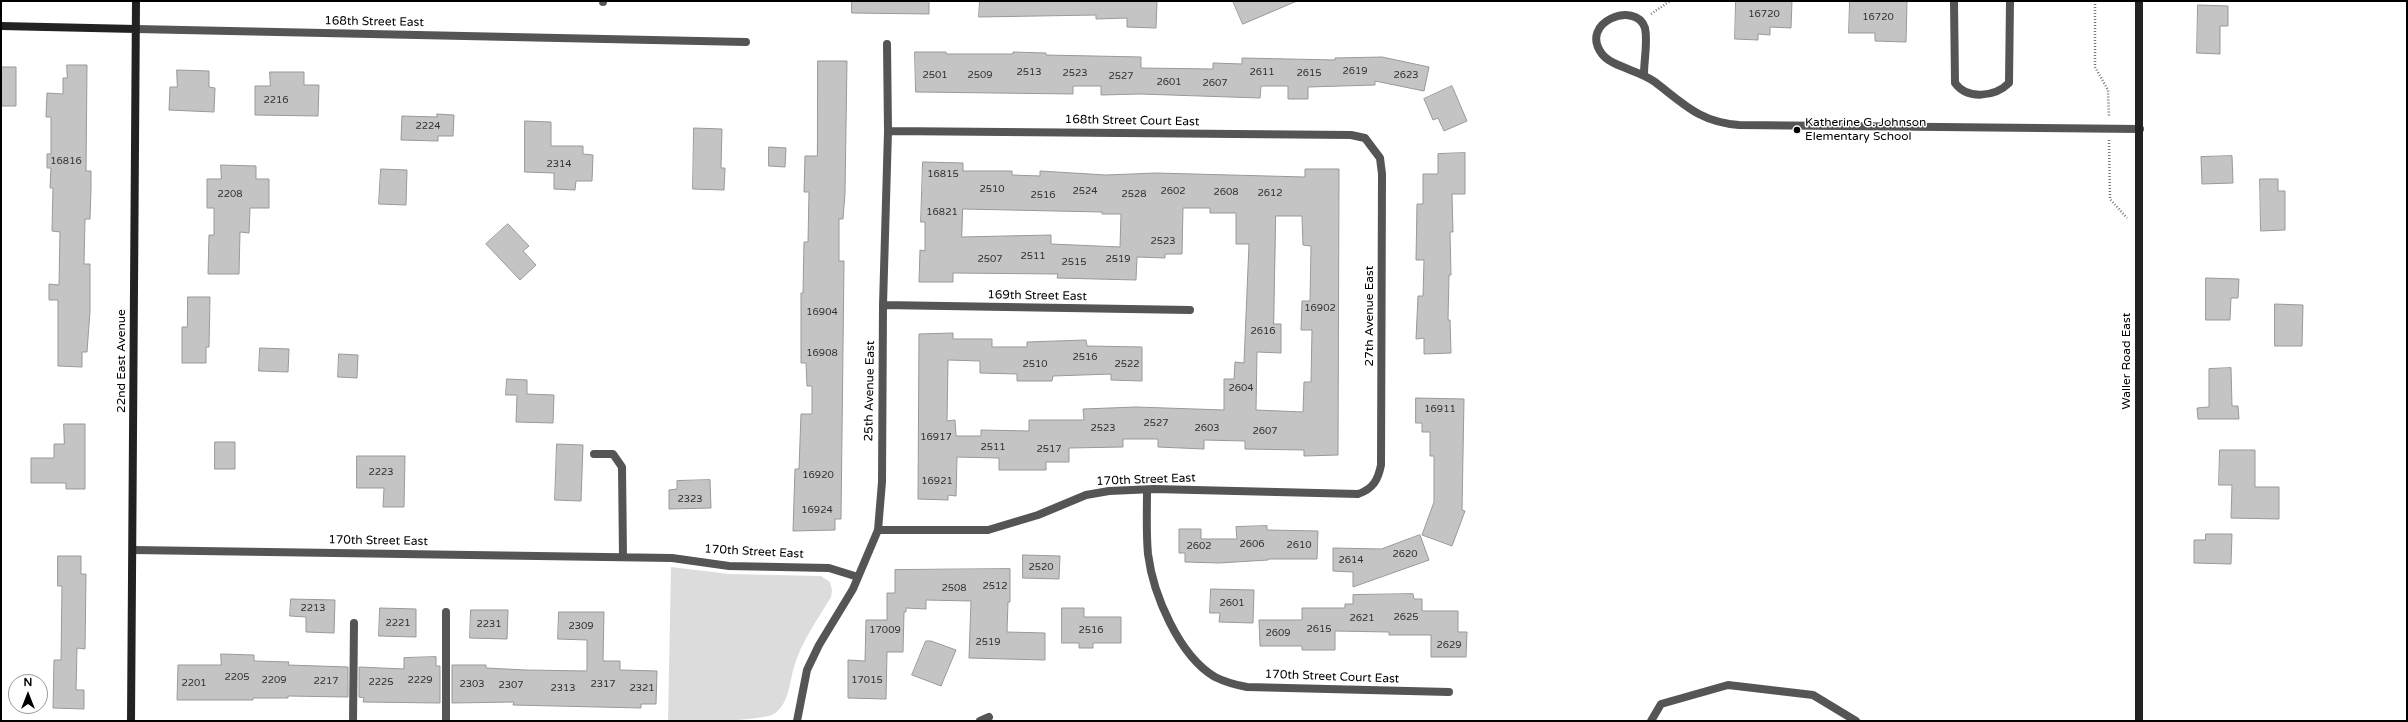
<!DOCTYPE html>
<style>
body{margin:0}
#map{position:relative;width:2408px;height:722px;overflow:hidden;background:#fff;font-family:"Varela Round",sans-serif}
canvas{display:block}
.frame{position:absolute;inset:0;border:2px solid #000;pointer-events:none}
.north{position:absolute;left:8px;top:674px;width:40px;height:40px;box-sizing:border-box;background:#fff;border:1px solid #999;border-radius:50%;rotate:0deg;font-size:11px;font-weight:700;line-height:16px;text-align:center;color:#000}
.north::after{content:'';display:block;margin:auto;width:14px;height:18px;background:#000;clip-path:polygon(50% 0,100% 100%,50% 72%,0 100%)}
</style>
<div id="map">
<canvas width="2408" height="722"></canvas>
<div class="frame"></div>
<div class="north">N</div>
</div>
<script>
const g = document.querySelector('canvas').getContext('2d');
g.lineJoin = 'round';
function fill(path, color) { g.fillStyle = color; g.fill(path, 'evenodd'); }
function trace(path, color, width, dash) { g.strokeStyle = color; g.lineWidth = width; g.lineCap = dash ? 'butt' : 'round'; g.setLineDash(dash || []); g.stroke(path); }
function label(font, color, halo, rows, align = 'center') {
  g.font = font + ' "Varela Round",sans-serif'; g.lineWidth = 3; g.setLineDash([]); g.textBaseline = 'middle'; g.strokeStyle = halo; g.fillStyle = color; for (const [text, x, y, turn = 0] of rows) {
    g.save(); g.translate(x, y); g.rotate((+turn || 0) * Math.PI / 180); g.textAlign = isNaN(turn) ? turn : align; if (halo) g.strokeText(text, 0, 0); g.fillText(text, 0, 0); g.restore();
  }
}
const green = new Path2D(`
 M 671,567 L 729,574 L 821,576 L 830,582 L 832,590 L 831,597 C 818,619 801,642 794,667 C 789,684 789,706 772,715 C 750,722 694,721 668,721 Z`);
const building = new Path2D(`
 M 852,1 L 929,1 L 929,14 L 852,13 Z
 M 980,1 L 1157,1 L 1156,28 L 1127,27 L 1127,18 L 1096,19 L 1096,15 L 979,17 Z
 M 1233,1 L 1297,1 L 1243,24 Z
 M 1736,1 L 1792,1 L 1791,28 L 1770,27 L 1770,35 L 1758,34 L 1758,40 L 1735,39 Z
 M 1850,1 L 1907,1 L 1906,42 L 1875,41 L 1875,33 L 1849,33 Z
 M 2198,5 L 2228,6 L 2228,26 L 2220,26 L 2220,54 L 2197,53 Z
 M 915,52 L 946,52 L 946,54 L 1013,54 L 1013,52 L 1046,53 L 1046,55 L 1141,57 L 1141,68 L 1213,69 L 1213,63 L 1242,64 L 1242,58 L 1335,60 L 1335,58 L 1382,57 L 1429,67 L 1424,91 L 1375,81 L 1375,85 L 1308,87 L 1308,99 L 1288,99 L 1288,86 L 1261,86 L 1260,98 L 1140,94 L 1101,95 L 1101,86 L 1073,86 L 1073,94 L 916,92 Z
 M 818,61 L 847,61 L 845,193 L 843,219 L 839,219 L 839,261 L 844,261 L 841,519 L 835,519 L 835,530 L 793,531 L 795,469 L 799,469 L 801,414 L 812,414 L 812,386 L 807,386 L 806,363 L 801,363 L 801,293 L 803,293 L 804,242 L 808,242 L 809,192 L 804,192 L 805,156 L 817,156 Z
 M 67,65 L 87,65 L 86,171 L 91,171 L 91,188 L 90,219 L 85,219 L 84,264 L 90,264 L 90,311 L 87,352 L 82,352 L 82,367 L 58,366 L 58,300 L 49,300 L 49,284 L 59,285 L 60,232 L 52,231 L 53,188 L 50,188 L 51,168 L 47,168 L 47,154 L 51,154 L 51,117 L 46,117 L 47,93 L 63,94 L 63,78 L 67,78 Z
 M 1,67 L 16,67 L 16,106 L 1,106 Z
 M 177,70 L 209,71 L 209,87 L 215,88 L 214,112 L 169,110 L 170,87 L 177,87 Z
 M 270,72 L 304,72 L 304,85 L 319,85 L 318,116 L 255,115 L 255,86 L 270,86 Z
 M 1452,86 L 1467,121 L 1444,131 L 1438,118 L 1433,120 L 1424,99 Z
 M 437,114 L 454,115 L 453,136 L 438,136 L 438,141 L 401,140 L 402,116 L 437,117 Z
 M 525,121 L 551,122 L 551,146 L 583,146 L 583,154 L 593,155 L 592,181 L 576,181 L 575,190 L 554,189 L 554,173 L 525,172 Z
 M 694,128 L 722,129 L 721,168 L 725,168 L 724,190 L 693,189 Z
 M 769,147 L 786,148 L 785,167 L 769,166 Z
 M 1465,153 L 1465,194 L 1452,194 L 1453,232 L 1450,232 L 1451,275 L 1449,275 L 1448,320 L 1450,320 L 1451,353 L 1424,354 L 1424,338 L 1416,339 L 1418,296 L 1423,296 L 1424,260 L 1416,260 L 1417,204 L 1423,204 L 1423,174 L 1438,174 L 1438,154 Z
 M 2232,156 L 2233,183 L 2202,184 L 2201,157 Z
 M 923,162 L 963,163 L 963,171 L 1012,171 L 1012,175 L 1040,176 L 1040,171 L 1106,175 L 1156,173 L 1305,177 L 1305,169 L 1339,169 L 1338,455 L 1304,456 L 1304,450 L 1245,449 L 1245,441 L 1204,440 L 1204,449 L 1158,447 L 1158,439 L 1123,439 L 1123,447 L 1069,448 L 1069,462 L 1046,462 L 1046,470 L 999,470 L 999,458 L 957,457 L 956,496 L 948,495 L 948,500 L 918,499 L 919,334 L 953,333 L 953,339 L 992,339 L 992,347 L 1027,347 L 1027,342 L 1086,340 L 1087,346 L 1142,347 L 1142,381 L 1111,380 L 1111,374 L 1053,376 L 1052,381 L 1017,381 L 1017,374 L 980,373 L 980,361 L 948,360 L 947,421 L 955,420 L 956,436 L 981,436 L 981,430 L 1029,431 L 1029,420 L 1084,420 L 1083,409 L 1136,407 L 1224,410 L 1224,379 L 1234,379 L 1235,362 L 1244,363 L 1249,244 L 1236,244 L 1236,213 L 1210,213 L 1210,208 L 1183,208 L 1182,254 L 1165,254 L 1165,258 L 1137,257 L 1136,280 L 1057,278 L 1058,274 L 953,273 L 953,282 L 919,282 L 920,250 L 925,251 L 925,222 L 921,222 ZM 963,209 L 1102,212 L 1102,214 L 1121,214 L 1120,247 L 1051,244 L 1051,235 L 962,237 ZM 1276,216 L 1302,216 L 1303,245 L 1311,246 L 1310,301 L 1302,301 L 1301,330 L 1312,330 L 1311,382 L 1304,382 L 1303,412 L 1256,410 L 1257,352 L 1281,353 L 1281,324 L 1274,324 Z
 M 221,165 L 256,166 L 256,179 L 269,179 L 269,208 L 250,208 L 249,233 L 240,232 L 239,274 L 208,274 L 209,235 L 214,235 L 214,208 L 207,208 L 207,179 L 221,179 Z
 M 381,169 L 407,170 L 406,205 L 379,204 Z
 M 2260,179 L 2278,179 L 2278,191 L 2285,191 L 2285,230 L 2261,231 Z
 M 508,224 L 529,246 L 523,251 L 536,265 L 520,280 L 486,244 Z
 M 2206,278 L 2239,279 L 2238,298 L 2231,298 L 2230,320 L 2206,320 Z
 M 188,297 L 210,297 L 209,347 L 206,347 L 206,363 L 182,363 L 182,327 L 187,327 Z
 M 2275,304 L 2303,305 L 2302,346 L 2275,346 Z
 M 260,348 L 289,349 L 288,372 L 259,371 Z
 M 339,354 L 358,355 L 357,378 L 338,377 Z
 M 2231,368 L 2232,406 L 2238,406 L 2239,419 L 2198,419 L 2197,408 L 2209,407 L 2209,369 Z
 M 507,379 L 527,380 L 527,394 L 554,395 L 553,423 L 516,422 L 517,395 L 506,395 Z
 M 1416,398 L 1464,399 L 1462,510 L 1465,511 L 1452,546 L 1422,535 L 1434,502 L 1434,456 L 1430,456 L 1430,432 L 1422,432 L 1422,423 L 1416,423 Z
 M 64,424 L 85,424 L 85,489 L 66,489 L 66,483 L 31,483 L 31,458 L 54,458 L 54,444 L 64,444 Z
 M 215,442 L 235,442 L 235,469 L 215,469 Z
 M 557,444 L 583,445 L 581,501 L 555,500 Z
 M 2220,450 L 2255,450 L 2255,487 L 2279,487 L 2279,519 L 2231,518 L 2232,485 L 2219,485 Z
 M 357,456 L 405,456 L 404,507 L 383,507 L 384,488 L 357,488 Z
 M 710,480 L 711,508 L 669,509 L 669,490 L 677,489 L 677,481 Z
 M 1267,526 L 1267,530 L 1318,531 L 1317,559 L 1268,559 L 1268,560 L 1219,563 L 1185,562 L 1185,553 L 1179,553 L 1179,529 L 1201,529 L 1201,539 L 1237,539 L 1236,527 Z
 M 2206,534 L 2232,534 L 2231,564 L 2194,563 L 2194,540 L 2205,540 Z
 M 1420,535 L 1429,560 L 1353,587 L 1353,572 L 1333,571 L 1333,548 L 1381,549 Z
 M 1023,555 L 1060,556 L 1059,579 L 1023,578 Z
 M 58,556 L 81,556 L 81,574 L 86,574 L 85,649 L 77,648 L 76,690 L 84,690 L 84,709 L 53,708 L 54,660 L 61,660 L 62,586 L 58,586 Z
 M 1010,569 L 1010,602 L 1008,602 L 1007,632 L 1045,633 L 1045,660 L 969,658 L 971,601 L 926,600 L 926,609 L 906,608 L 906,612 L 904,612 L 903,652 L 887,652 L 886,699 L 848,698 L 848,660 L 865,661 L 866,620 L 887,620 L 887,593 L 895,593 L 895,570 Z
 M 1211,589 L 1254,590 L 1253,623 L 1219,622 L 1220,613 L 1210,613 Z
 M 1413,594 L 1414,599 L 1422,599 L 1422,611 L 1458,611 L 1458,632 L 1467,632 L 1466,657 L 1431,657 L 1431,635 L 1389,635 L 1389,632 L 1335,631 L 1335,650 L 1302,650 L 1302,646 L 1260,646 L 1259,620 L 1302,620 L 1302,608 L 1345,608 L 1345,604 L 1353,604 L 1353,595 Z
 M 291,599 L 335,600 L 334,633 L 306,632 L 306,617 L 290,616 Z
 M 380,608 L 416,609 L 416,637 L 379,636 Z
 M 1062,608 L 1084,608 L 1084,617 L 1121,617 L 1121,643 L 1093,643 L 1093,648 L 1079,648 L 1079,643 L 1062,643 Z
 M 471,610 L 508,610 L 507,639 L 470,638 Z
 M 559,612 L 604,612 L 603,661 L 620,661 L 620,670 L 657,671 L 656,704 L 641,704 L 641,708 L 513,705 L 514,702 L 452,703 L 452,665 L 486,665 L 486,668 L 526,670 L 587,671 L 587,640 L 558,639 Z
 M 926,641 L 931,641 L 956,650 L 941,686 L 912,675 Z
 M 221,654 L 254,655 L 254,661 L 289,662 L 288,665 L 348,667 L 348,697 L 288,696 L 288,698 L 253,698 L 253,700 L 177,700 L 178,665 L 221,665 Z
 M 436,657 L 436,666 L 440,666 L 440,703 L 363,702 L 364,698 L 359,697 L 359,667 L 404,669 L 404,658 Z`);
const path = new Path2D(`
 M 2095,1 L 2095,67 L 2108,90 L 2109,117
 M 1651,14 L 1670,1
 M 2109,140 L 2110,199 L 2127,218`);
const lane = new Path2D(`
 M 1954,1 L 1955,83 C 1967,100 1995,97 2009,83 L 2010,1
 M 1644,74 C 1644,60 1648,42 1645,28 C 1636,0 1578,22 1602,54 C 1612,67 1639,70 1655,82 C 1685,105 1700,122 1739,125 L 2140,129
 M 446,612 L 446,721
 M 353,721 L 354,623
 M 1651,721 L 1661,704 L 1728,685 L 1813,695 L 1856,721`);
const street = new Path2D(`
 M 603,2 L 603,1
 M 136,29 L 746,42
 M 883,305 L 1190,310
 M 594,454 L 613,454 L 622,467 L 623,557
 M 1147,490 C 1147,511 1146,533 1148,554 C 1153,594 1179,656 1215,677 C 1225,682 1236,685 1247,687 L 1449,692
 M 878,530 L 988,530 L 1038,515 L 1086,495 L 1109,491 L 1154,489 L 1358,494 C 1373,489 1378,480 1381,465 L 1382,174 L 1380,158 L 1365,138 L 1351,135 L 888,131
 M 133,550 L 672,558 L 729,566 L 829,568 L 858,577
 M 797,721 L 807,670 L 819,645 L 853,589 L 878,530 L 882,482 L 883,305 L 888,131 L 887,44
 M 980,721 L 989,717`);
const secondary = new Path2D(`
 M 1,26 L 136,29
 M 131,721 L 136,1
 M 2139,721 L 2139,1`);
const markers = [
 [1797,130,4,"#000"]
];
const numberNames = [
 ["16720",1764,14],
 ["16720",1878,17],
 ["2619",1355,71],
 ["2513",1029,72],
 ["2611",1262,72],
 ["2523",1075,73],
 ["2615",1309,73],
 ["2501",935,75],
 ["2509",980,75],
 ["2623",1406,75],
 ["2527",1121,76],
 ["2601",1169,82],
 ["2607",1215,83],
 ["2216",276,100],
 ["2224",428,126],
 ["16816",66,161],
 ["2314",559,164],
 ["16815",943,174],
 ["2510",992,189],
 ["2524",1085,191],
 ["2602",1173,191],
 ["2608",1226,192],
 ["2612",1270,193],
 ["2208",230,194],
 ["2528",1134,194],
 ["2516",1043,195],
 ["16821",942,212],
 ["2523",1163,241],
 ["2511",1033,256],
 ["2507",990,259],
 ["2519",1118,259],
 ["2515",1074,262],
 ["16902",1320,308],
 ["16904",822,312],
 ["2616",1263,331],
 ["16908",822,353],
 ["2516",1085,357],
 ["2510",1035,364],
 ["2522",1127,364],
 ["2604",1241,388],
 ["16911",1440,409],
 ["2527",1156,423],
 ["2523",1103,428],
 ["2603",1207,428],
 ["2607",1265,431],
 ["16917",936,437],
 ["2511",993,447],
 ["2517",1049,449],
 ["2223",381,472],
 ["16920",818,475],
 ["16921",937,481],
 ["2323",690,499],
 ["16924",817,510],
 ["2606",1252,544],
 ["2610",1299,545],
 ["2602",1199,546],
 ["2620",1405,554],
 ["2614",1351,560],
 ["2520",1041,567],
 ["2512",995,586],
 ["2508",954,588],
 ["2601",1232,603],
 ["2213",313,608],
 ["2625",1406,617],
 ["2621",1362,618],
 ["2221",398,623],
 ["2231",489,624],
 ["2309",581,626],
 ["2615",1319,629],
 ["17009",885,630],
 ["2516",1091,630],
 ["2609",1278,633],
 ["2519",988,642],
 ["2629",1449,645],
 ["2205",237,677],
 ["2209",274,680],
 ["2229",420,680],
 ["17015",867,680],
 ["2217",326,681],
 ["2225",381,682],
 ["2201",194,683],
 ["2303",472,684],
 ["2317",603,684],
 ["2307",511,685],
 ["2313",563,688],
 ["2321",642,688]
];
const streetNames = [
 ["168th Street East",374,22,1],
 ["168th Street Court East",1132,121,1],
 ["169th Street East",1037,296,1],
 ["27th Avenue East",1370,316,-90],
 ["22nd East Avenue",122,361,-90],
 ["Waller Road East",2127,361,-90],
 ["25th Avenue East",870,391,-89],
 ["170th Street East",1146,480,-2],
 ["170th Street East",378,541,1],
 ["170th Street East",754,552,3],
 ["170th Street Court East",1332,677,2]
];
const poiNames = [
 ["Katherine G. Johnson",1805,123],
 ["Elementary School",1805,137]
];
fill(green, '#dcdcdc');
fill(building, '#c4c4c4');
trace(building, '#999', 1);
trace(path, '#777', 2.5, [1, 2]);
trace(lane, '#555', 8);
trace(street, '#555', 8);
trace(secondary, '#222', 8);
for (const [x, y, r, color] of markers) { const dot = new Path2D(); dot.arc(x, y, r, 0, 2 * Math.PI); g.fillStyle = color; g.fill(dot); trace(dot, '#fff', 1.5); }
label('10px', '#313131', null, numberNames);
label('12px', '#000', '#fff', streetNames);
label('12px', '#000', '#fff', poiNames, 'left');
</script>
